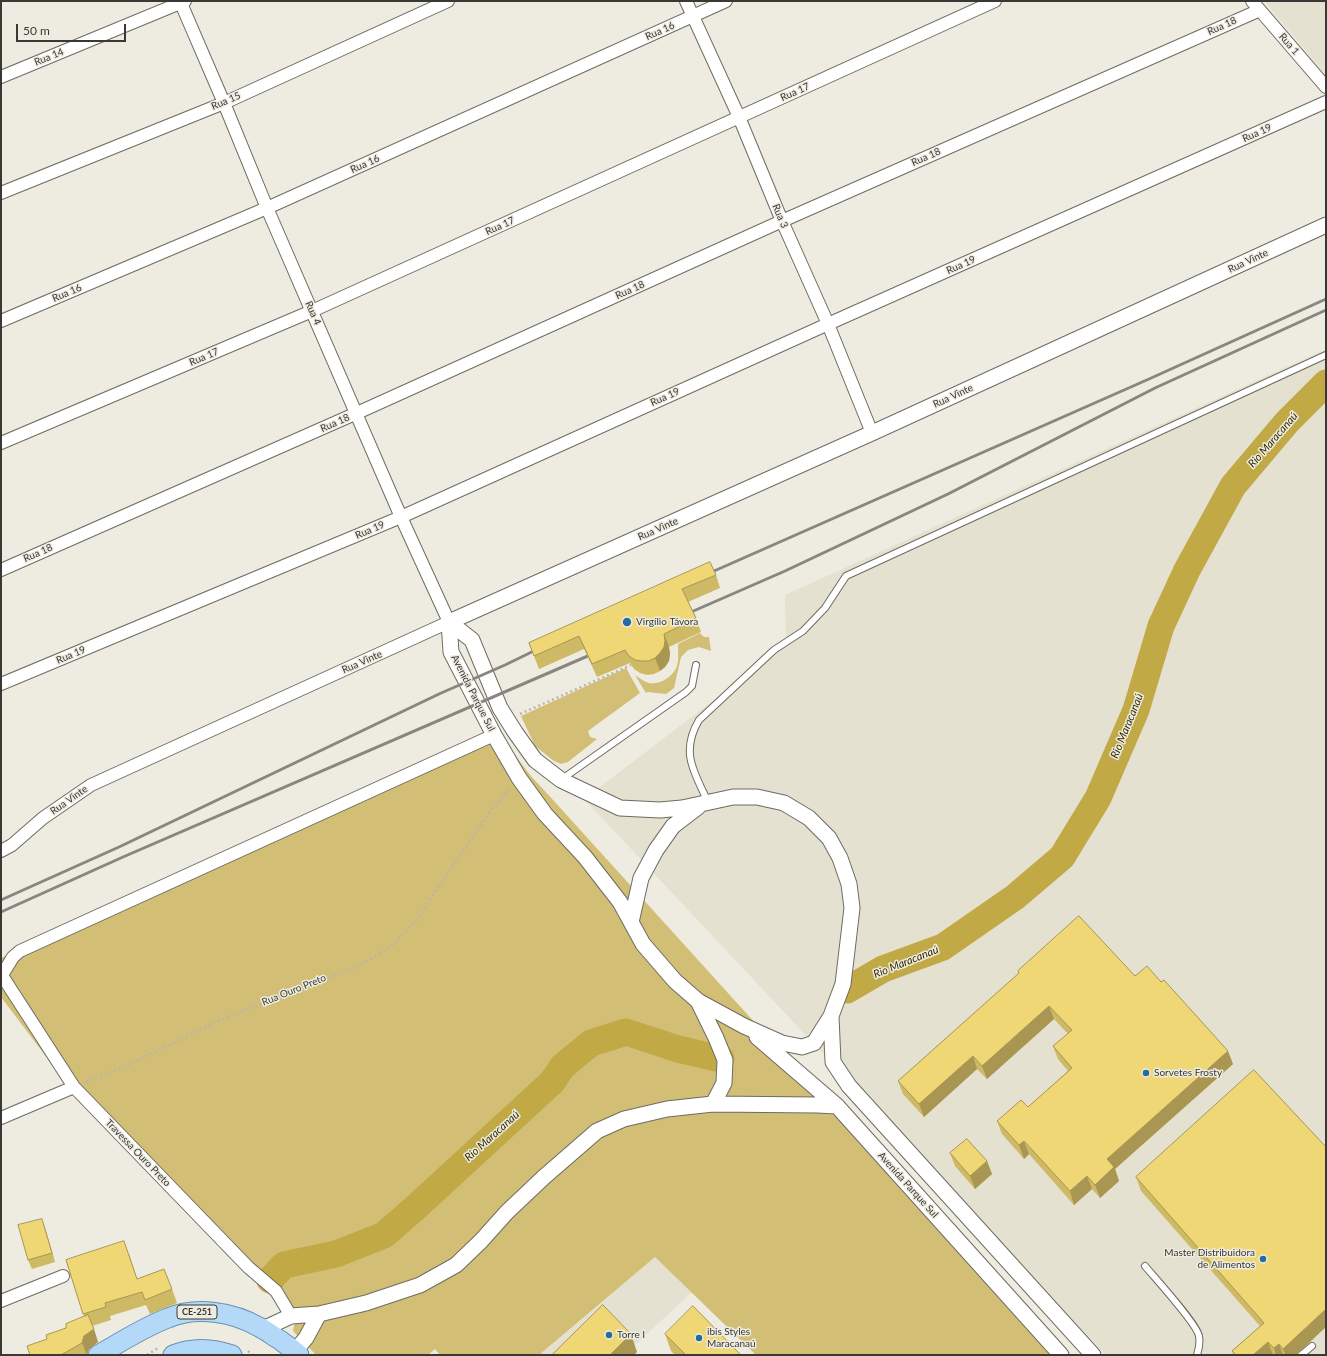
<!DOCTYPE html>
<meta charset="utf-8">
<style>
body{margin:0}
#map{position:relative;width:1327px;height:1356px;overflow:hidden;background:#eeece1;font-family:Lato,sans-serif}
canvas{display:block}
.frame{position:absolute;inset:0;border:2px solid #393834;pointer-events:none}
.scale{position:absolute;left:16px;top:24px;width:110px;height:18px;box-sizing:border-box;border:2px solid #393834;border-top:0;padding-left:5px;font-size:12px;line-height:14px;white-space:nowrap;color:#393834;-webkit-text-stroke:3px #eeece1;paint-order:stroke}
</style>
<div id="map">
<canvas width="1327" height="1356"></canvas>
<div class="frame"></div>
<div class="scale">50 m</div>
</div>
<script>
const g = document.querySelector('canvas').getContext('2d');
g.lineJoin = 'round';
function fill(path, color) { g.fillStyle = color; g.fill(path, 'evenodd'); }
function trace(path, color, width, dash) { g.strokeStyle = color; g.lineWidth = width; g.lineCap = dash ? 'butt' : 'round'; g.setLineDash(dash || []); g.stroke(path); }
function label(font, color, halo, rows, align = 'center') {
  g.font = font + ' Lato,sans-serif'; g.lineWidth = 3; g.setLineDash([]); g.textBaseline = 'middle'; g.strokeStyle = halo; g.fillStyle = color; for (const [text, x, y, turn = 0] of rows) {
    g.save(); g.translate(x, y); g.rotate((+turn || 0) * Math.PI / 180); g.textAlign = isNaN(turn) ? turn : align; if (halo) g.strokeText(text, 0, 0); g.fillText(text, 0, 0); g.restore();
  }
}
const built = new Path2D(`
 M 1264,1 L 1326,1 L 1326,75 Z
 M 1326,349 L 1326,1355 L 1106,1355 L 584,799 L 786,645 L 785,595 Z
 M 655,1257 L 692,1292 L 633,1347 L 637,1352 L 634,1355 L 539,1355 Z`);
const green = new Path2D(`
 M 700,633 L 704,637 L 709,637 L 711,651 L 699,647 L 688,650 L 681,657 L 674,688 L 666,694 L 648,692 L 646,693 L 635,675 C 640,678 644,682 649,683 C 660,685 673,677 677,666 C 679,659 678,652 678,644 Z
 M 626,668 L 640,693 L 588,731 L 590,737 L 597,739 L 568,762 L 561,764 L 554,761 L 535,746 L 521,716 Z
 M 500,735 L 530,775 L 554,801 L 1056,1355 L 756,1355 L 655,1257 L 539,1355 L 440,1355 L 435,1349 L 428,1355 L 316,1355 L 293,1331 L 296,1315 L 246,1274 L 72,1091 L 1,997 L 1,958 Z`);
const river = new Path2D(`
 M 847,990 L 883,969 L 943,947 L 1015,897 L 1062,857 L 1098,798 L 1136,710 L 1161,626 L 1187,570 L 1233,486 L 1287,422 L 1326,383
 M 270,1280 L 284,1265 L 336,1254 L 384,1235 L 415,1208 L 552,1082 L 563,1066 L 591,1043 L 626,1032 L 678,1049 L 721,1059`);
const path = new Path2D(`
 M 520,714 L 631,665
 M 86,1082 L 124,1067 L 218,1021 L 360,965 L 391,947 L 415,922 L 464,849 L 492,809 L 510,789
 M 248,1351 L 253,1355
 M 147,1355 L 158,1348`);
const service = new Path2D(`
 M 562,779 L 686,692 L 692,686 L 696,665
 M 708,802 C 694,772 680,752 699,720 L 774,650 L 803,631 L 825,608 L 846,576 L 1326,355
 M 1145,1266 C 1155,1278 1197,1324 1199,1336 C 1200,1342 1199,1349 1197,1355
 M 1301,1355 L 1312,1346`);
const minor = new Path2D(`
 M 686,1 L 739,117 L 782,221 L 828,324 L 872,433
 M 1252,1 L 1326,87
 M 1,77 L 185,1
 M 1,193 L 224,103 L 448,1
 M 1,321 L 267,208 L 726,1
 M 1,443 L 312,311 L 995,1
 M 1,570 L 357,413 L 782,221 L 1260,10
 M 1,684 L 401,517 L 828,324 L 1326,102
 M 1,851 L 12,845 L 43,818 L 91,785 L 449,622 L 401,517 L 267,208 L 224,103 L 180,1
 M 1,974 L 74,1087 L 248,1267 L 276,1291 L 291,1316
 M 2,975 L 13,957 L 20,951 L 494,735
 M 1,1118 L 74,1087
 M 1,1301 L 63,1276`);
const tertiary = new Path2D(`
 M 449,622 L 472,640 L 500,708 L 515,732 L 535,760 L 561,780 L 620,808 L 660,810 L 682,808 L 733,797 L 757,797 L 784,803 L 809,818 L 829,838 L 840,858 L 849,884 L 852,908 L 843,984 L 831,1016 L 833,1062 L 849,1086 L 1093,1355
 M 449,622 L 872,433 L 1326,225
 M 449,622 L 451,652 L 494,735 L 519,778 L 545,814 L 585,857 L 620,902 L 643,944 L 675,981 L 698,1001 L 744,1026 L 782,1043 L 802,1047 L 814,1043 L 831,1016
 M 631,922 L 641,878 L 656,850 L 673,826 L 698,807
 M 757,1037 L 837,1106 L 1061,1355
 M 713,1104 L 817,1105 L 837,1106
 M 263,1329 L 291,1316 L 319,1314 L 366,1303 L 420,1285 L 456,1265 L 481,1241 L 507,1212 L 544,1177 L 597,1131 L 624,1119 L 667,1109 L 713,1104 L 724,1083 L 725,1060 L 716,1038 L 698,1001
 M 295,1351 L 306,1338 L 319,1314`);
const primary = new Path2D(`
 M 98,1355 C 121,1342 144,1327 168,1318 C 197,1306 233,1312 259,1327 C 266,1330 273,1336 280,1340 C 286,1345 293,1349 299,1355
 M 173,1355 C 193,1347 212,1348 232,1355`);
const rail = new Path2D(`
 M 705,575 L 1149,379 L 1326,299
 M 682,616 L 785,571 L 948,494 L 1155,388 L 1326,310
 M 1,900 L 119,847 L 439,694 L 505,665 L 542,647
 M 1,912 L 123,857 L 597,652`);
const wall = new Path2D(`
 M 716,575 L 720,588 L 688,602 L 696,618 L 701,632 L 669,647 L 670,654 L 669,661 L 665,667 L 660,671 L 654,674 L 647,675 L 640,673 L 634,669 L 630,663 L 597,677 L 584,649 L 539,669 L 529,643 Z
 M 1018,971 L 1135,976 L 1233,1064 L 1115,1169 L 1119,1181 L 1100,1198 L 1092,1189 L 1074,1205 L 1029,1154 L 1024,1159 L 1002,1134 L 997,1121 L 1028,1107 L 1068,1071 L 1058,1059 L 1053,1046 L 1068,1034 L 1054,1019 L 987,1079 L 977,1069 L 924,1117 L 903,1094 L 898,1081 L 1019,974 Z
 M 950,1153 L 987,1161 L 992,1174 L 975,1189 L 955,1166 Z
 M 1136,1177 L 1296,1355 L 1234,1355 L 1232,1351 L 1260,1326 L 1141,1191 Z
 M 45,1228 L 55,1262 L 32,1269 L 28,1260 Z
 M 129,1254 L 137,1279 L 172,1289 L 177,1303 L 150,1314 L 146,1305 L 110,1316 L 111,1320 L 92,1326 L 98,1342 L 89,1349 L 87,1355 L 30,1355 L 47,1339 L 66,1328 L 84,1316 L 66,1260 Z
 M 665,1334 L 741,1355 L 675,1355 L 671,1351 Z`);
const shadedWall = new Path2D(`
 M 664,634 L 669,647 L 670,654 L 669,661 L 665,667 L 660,671 L 655,658 Z
 M 1049,1006 L 1054,1019 L 987,1079 L 982,1066 Z
 M 1228,1051 L 1233,1064 L 1115,1169 L 1119,1181 L 1100,1198 L 1095,1185 L 1107,1159 Z
 M 973,1056 L 977,1069 L 924,1117 L 919,1104 Z
 M 1024,1141 L 1029,1154 L 1024,1159 L 1019,1145 Z
 M 987,1161 L 992,1174 L 975,1189 L 970,1176 Z
 M 1087,1176 L 1092,1189 L 1074,1205 L 1070,1191 Z
 M 42,1219 L 45,1228 L 55,1262 L 52,1253 Z
 M 1326,1309 L 1326,1327 L 1296,1355 L 1286,1355 L 1283,1349 Z
 M 94,1329 L 98,1342 L 89,1349 L 87,1355 L 82,1343 L 84,1336 Z
 M 631,1334 L 637,1352 L 634,1355 L 610,1355 Z
 M 1268,1342 L 1273,1355 L 1253,1355 Z
 M 1279,1344 L 1283,1355 L 1276,1355 L 1274,1348 Z`);
const building = new Path2D(`
 M 710,562 L 716,575 L 682,589 L 696,618 L 664,634 L 665,641 L 664,647 L 660,653 L 655,658 L 649,661 L 642,661 L 635,660 L 629,656 L 625,650 L 592,664 L 579,636 L 534,656 L 529,643 Z
 M 1079,916 L 1135,976 L 1147,966 L 1161,982 L 1164,980 L 1228,1051 L 1107,1159 L 1114,1167 L 1095,1185 L 1087,1176 L 1070,1191 L 1024,1141 L 1019,1145 L 997,1121 L 1021,1100 L 1028,1107 L 1072,1068 L 1053,1046 L 1072,1030 L 1049,1006 L 982,1066 L 973,1056 L 919,1104 L 898,1081 L 1019,973 L 1018,971 Z
 M 1254,1070 L 1326,1147 L 1326,1309 L 1283,1349 L 1279,1344 L 1274,1348 L 1268,1342 L 1253,1355 L 1236,1355 L 1232,1351 L 1264,1323 L 1136,1177 Z
 M 967,1139 L 987,1161 L 970,1176 L 950,1153 Z
 M 42,1219 L 52,1253 L 28,1260 L 18,1225 Z
 M 124,1241 L 137,1279 L 164,1269 L 172,1289 L 145,1300 L 142,1292 L 105,1303 L 106,1307 L 83,1314 L 66,1260 Z
 M 603,1305 L 631,1334 L 610,1355 L 552,1355 Z
 M 693,1306 L 741,1355 L 686,1355 L 665,1334 Z
 M 88,1315 L 94,1329 L 84,1336 L 82,1343 L 61,1355 L 30,1355 L 27,1346 L 47,1339 L 46,1335 L 66,1328 L 66,1324 Z`);
const markers = [
 [627,622,5,"#246ca0"],
 [1146,1073,4,"#246ca0"],
 [1263,1259,4,"#246ca0"],
 [609,1335,4,"#246ca0"],
 [699,1338,4,"#246ca0"]
];
const shields = [
 [197,1312,40]
];
const shieldNames = [
 ["CE-251",197,1312]
];
const streetNames = [
 ["Rua 18",1222,26,-24],
 ["Rua 16",660,31,-24],
 ["Rua 1",1289,44,49],
 ["Rua 14",49,57,-22],
 ["Rua 17",795,92,-24],
 ["Rua 15",226,101,-23],
 ["Rua 19",1257,133,-24],
 ["Rua 18",926,157,-24],
 ["Rua 16",365,164,-24],
 ["Rua 3",780,216,67],
 ["Rua 17",500,226,-24],
 ["Rua Vinte",1248,261,-25],
 ["Rua 19",961,265,-24],
 ["Rua 18",630,290,-24],
 ["Rua 16",67,293,-23],
 ["Rua 4",313,313,66],
 ["Rua 17",204,357,-23],
 ["Rua Vinte",953,396,-25],
 ["Rua 19",665,397,-24],
 ["Rua 18",335,423,-24],
 ["Rua Vinte",658,529,-24],
 ["Rua 19",370,530,-23],
 ["Rua 18",38,553,-24],
 ["Rua 19",71,655,-23],
 ["Rua Vinte",362,662,-24],
 ["Avenida Parque Sul",473,693,63],
 ["Rua Vinte",69,800,-35],
 ["Rua Ouro Preto",294,990,-22],
 ["Travessa Ouro Preto",138,1153,46],
 ["Avenida Parque Sul",908,1185,48]
];
const poiNames = [
 ["Virgílio Távora",636,622],
 ["Sorvetes Frosty",1154,1073],
 ["Master Distribuidora",1255,1253,"right"],
 ["de Alimentos",1255,1265,"right"],
 ["ibis Styles",707,1332],
 ["Maracanaú",707,1344],
 ["Torre I",617,1335]
];
const waterNames = [
 ["Rio Maracanaú",1273,440,-49],
 ["Rio Maracanaú",1127,726,-68],
 ["Rio Maracanaú",906,962,-22],
 ["Rio Maracanaú",492,1136,-42]
];
fill(built, '#e4e1d0');
fill(green, '#d2bf75');
trace(river, '#c1a945', 27);
trace(service, '#6d6b62', 8);
trace(minor, '#6d6b62', 14);
trace(tertiary, '#6d6b62', 17);
trace(primary, '#6890b0', 21);
trace(path, '#b8b6ad', 2.5, [2, 3]);
trace(service, '#fff', 6);
trace(minor, '#fff', 12);
trace(tertiary, '#fff', 15);
trace(primary, '#b4d9f8', 19);
trace(rail, '#88867f', 3);
fill(wall, '#ceb965');
fill(shadedWall, '#a89652');
fill(building, '#f0d775');
trace(building, '#a89652', 1);
for (const [x, y, r, color] of markers) { const dot = new Path2D(); dot.arc(x, y, r, 0, 2 * Math.PI); g.fillStyle = color; g.fill(dot); trace(dot, '#eeece1', 1.5); }
for (const [x, y, w] of shields) { const box = new Path2D(); box.roundRect(x - w / 2, y - 7, w, 14, 3); g.fillStyle = '#eeece1'; g.fill(box); trace(box, '#393834', 1); }
label('bold 9px', '#393834', null, shieldNames);
label('10px', '#393834', '#eeece1', streetNames);
label('10px', '#393834', '#eeece1', poiNames, 'left');
label('italic 11px', '#362c00', '#eeece1', waterNames);
</script>
